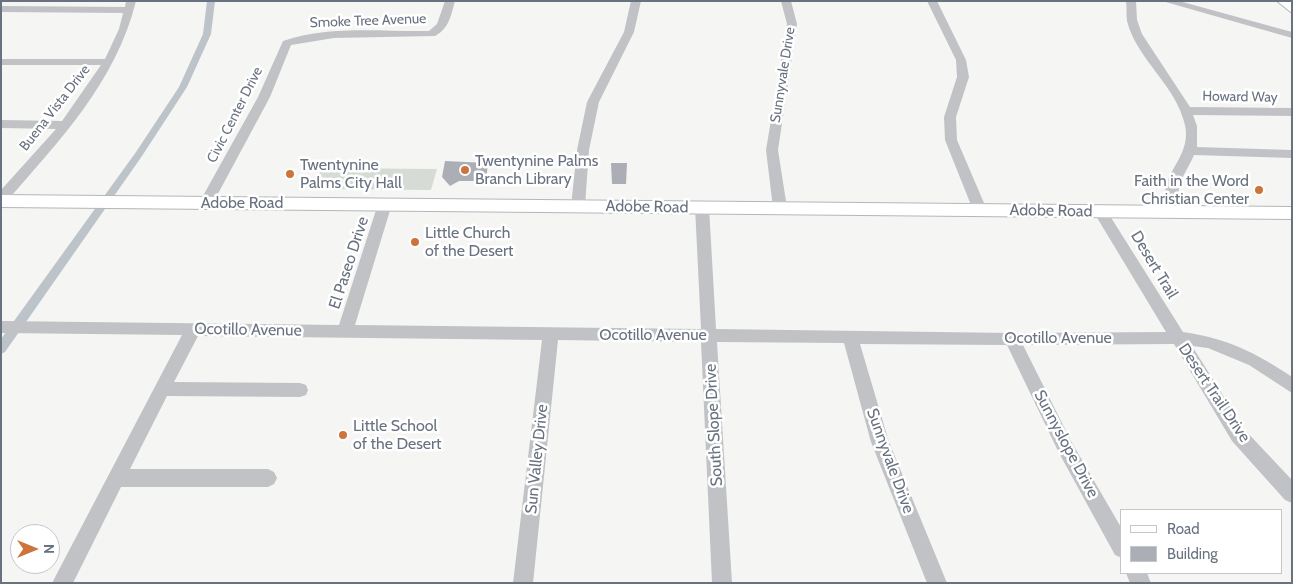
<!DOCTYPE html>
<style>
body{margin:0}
#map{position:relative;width:1293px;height:584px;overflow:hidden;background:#f5f6f3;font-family:Cabin,sans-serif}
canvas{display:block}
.frame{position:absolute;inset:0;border:2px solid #697280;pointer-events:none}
.legend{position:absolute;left:1120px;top:509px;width:162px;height:65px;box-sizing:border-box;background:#fff;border:1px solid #c3c7cc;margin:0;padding:6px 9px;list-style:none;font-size:15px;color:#697280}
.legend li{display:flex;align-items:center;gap:10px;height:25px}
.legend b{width:25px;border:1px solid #c3c7cc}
.north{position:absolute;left:10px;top:524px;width:50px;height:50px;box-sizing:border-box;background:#fff;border:1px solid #c3c7cc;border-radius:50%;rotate:90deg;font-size:14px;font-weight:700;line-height:20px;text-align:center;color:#697280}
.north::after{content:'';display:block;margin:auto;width:18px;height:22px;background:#cd743c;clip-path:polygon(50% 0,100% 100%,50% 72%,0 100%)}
</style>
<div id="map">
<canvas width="1293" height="584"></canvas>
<div class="frame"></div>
<ul class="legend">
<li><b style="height:6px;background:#fff"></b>Road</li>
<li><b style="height:14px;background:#abafb5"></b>Building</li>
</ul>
<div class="north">N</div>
</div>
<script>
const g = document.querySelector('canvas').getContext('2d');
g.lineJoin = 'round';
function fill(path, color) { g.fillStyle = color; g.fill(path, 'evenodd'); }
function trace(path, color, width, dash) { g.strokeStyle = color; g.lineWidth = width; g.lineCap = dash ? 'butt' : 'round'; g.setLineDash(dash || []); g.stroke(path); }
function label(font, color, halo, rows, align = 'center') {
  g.font = font + ' Cabin,sans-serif'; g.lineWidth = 5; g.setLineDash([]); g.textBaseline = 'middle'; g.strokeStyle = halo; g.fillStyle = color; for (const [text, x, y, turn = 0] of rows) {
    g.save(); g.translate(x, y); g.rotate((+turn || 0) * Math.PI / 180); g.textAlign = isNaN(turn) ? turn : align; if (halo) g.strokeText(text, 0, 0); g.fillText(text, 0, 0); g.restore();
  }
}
const green = new Path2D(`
 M 322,168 L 437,169 L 431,190 L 312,189 Z`);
const canal = new Path2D(`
 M 207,1 L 215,1 L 211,34 L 187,87 L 142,156 L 5,352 L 1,354 L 1,339 L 136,152 L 179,87 L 203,34 Z`);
const building = new Path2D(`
 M 445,161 L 488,163 L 486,181 L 459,181 L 450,186 L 442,177 Z
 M 611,163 L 627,163 L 626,184 L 612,184 Z`);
const minor = new Path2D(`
 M 126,1 L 136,1 C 116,82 60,140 6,202 L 1,203 L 1,190 L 56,129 L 1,128 L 1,120 L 62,121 L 101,65 L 1,65 L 1,59 L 105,59 L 119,29 L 123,13 L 1,12 L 1,6 L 125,7 Z
 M 445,1 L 455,1 C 451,15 449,29 435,36 L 334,38 L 291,45 L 270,97 L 213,203 L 211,206 L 201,206 L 199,203 L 258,97 L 283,41 C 329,25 382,32 429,31 L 437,24 Z
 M 631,1 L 641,1 L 634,32 L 599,102 L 589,150 L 585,206 L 578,211 L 571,206 L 577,150 L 587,102 L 624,32 Z
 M 781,1 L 791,1 L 797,24 L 778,150 L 787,208 L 780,213 L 773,208 L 766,150 L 787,24 Z
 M 927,1 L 937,1 L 966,60 L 969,77 L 956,117 L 957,140 L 987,210 L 980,215 L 973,210 L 945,140 L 944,117 L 957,77 L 956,60 Z
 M 1126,1 L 1136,1 L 1137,20 L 1142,34 L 1190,107 L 1292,108 L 1292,116 L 1193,115 L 1197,126 L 1197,147 L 1292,150 L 1292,158 L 1194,155 C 1184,178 1171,187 1184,212 L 1177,217 L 1172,215 C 1149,177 1193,163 1185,125 C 1176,85 1137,60 1127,21 C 1126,14 1127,8 1126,1 Z
 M 1162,1 L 1179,1 L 1292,32 L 1292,38 Z
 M 385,199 L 392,204 L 355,325 L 701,329 L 695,207 L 702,202 L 709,207 L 716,329 L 1012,333 L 1166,332 L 1093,211 L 1100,206 L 1105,208 L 1183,332 C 1226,338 1257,353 1292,377 L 1292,393 L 1249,365 L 1208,348 L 1192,346 L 1244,429 L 1292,480 L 1292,503 L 1285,500 L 1232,441 L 1174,344 L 1023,345 L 1071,441 L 1122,529 L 1122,558 L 1115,555 L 1059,453 L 1007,345 L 860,344 L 889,442 L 947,583 L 927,583 L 871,442 L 844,343 L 717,342 L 732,583 L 712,583 L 701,342 L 558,340 L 533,583 L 513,583 L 542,340 L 198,336 L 174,382 L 300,383 L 306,385 L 308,390 L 306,395 L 300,397 L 167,396 L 130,469 L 268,469 L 274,472 L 277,478 L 274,484 L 268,487 L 121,487 L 73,583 L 52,583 L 182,335 L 1,333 L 1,321 L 339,325 L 378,204 Z
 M 1126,573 L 1147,573 L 1151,583 L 1130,583 Z`);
const major = new Path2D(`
 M 1277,1 L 1291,1 L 1292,13 Z
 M 1,195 L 1292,207 L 1292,219 L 1,207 Z`);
const markers = [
 [465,170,5,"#cd743c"],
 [290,174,5,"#cd743c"],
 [1259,190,5,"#cd743c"],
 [415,242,5,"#cd743c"],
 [343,435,5,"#cd743c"]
];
const farStreetnames = [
 ["Smoke Tree Avenue",368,21,-2],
 ["Sunnyvale Drive",783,75,-81],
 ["Howard Way",1240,97,1],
 ["Buena Vista Drive",55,108,-52],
 ["Civic Center Drive",235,115,-63]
];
const poiNames = [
 ["Twentynine Palms",475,161],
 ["Branch Library",475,179],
 ["Twentynine",300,165],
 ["Palms City Hall",300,183],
 ["Faith in the Word",1249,181,"right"],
 ["Christian Center",1249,199,"right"],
 ["Little Church",425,233],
 ["of the Desert",425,251],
 ["Little School",353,426],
 ["of the Desert",353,444]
];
const streetNames = [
 ["Adobe Road",242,203],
 ["Adobe Road",647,207,1],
 ["Adobe Road",1051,211,1],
 ["El Paseo Drive",349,263,-72],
 ["Desert Trail",1154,265,59],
 ["Ocotillo Avenue",248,330,1],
 ["Ocotillo Avenue",653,335],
 ["Ocotillo Avenue",1058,338],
 ["Desert Trail Drive",1214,393,56],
 ["South Slope Drive",714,425,-93],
 ["Sunnyslope Drive",1066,444,62],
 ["Sun Valley Drive",537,459,-84],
 ["Sunnyvale Drive",890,461,70]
];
fill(green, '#d6dcd5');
fill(canal, '#bcc3c9');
fill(building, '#abafb5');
trace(major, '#b3b6ba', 2);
fill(minor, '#c0c2c6');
fill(major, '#fff');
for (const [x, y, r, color] of markers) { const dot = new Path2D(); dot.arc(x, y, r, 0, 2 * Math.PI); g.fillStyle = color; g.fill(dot); trace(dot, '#fff', 2); }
label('14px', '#697280', '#fff', farStreetnames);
label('16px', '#697280', '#fff', poiNames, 'left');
label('16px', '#697280', '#fff', streetNames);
</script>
